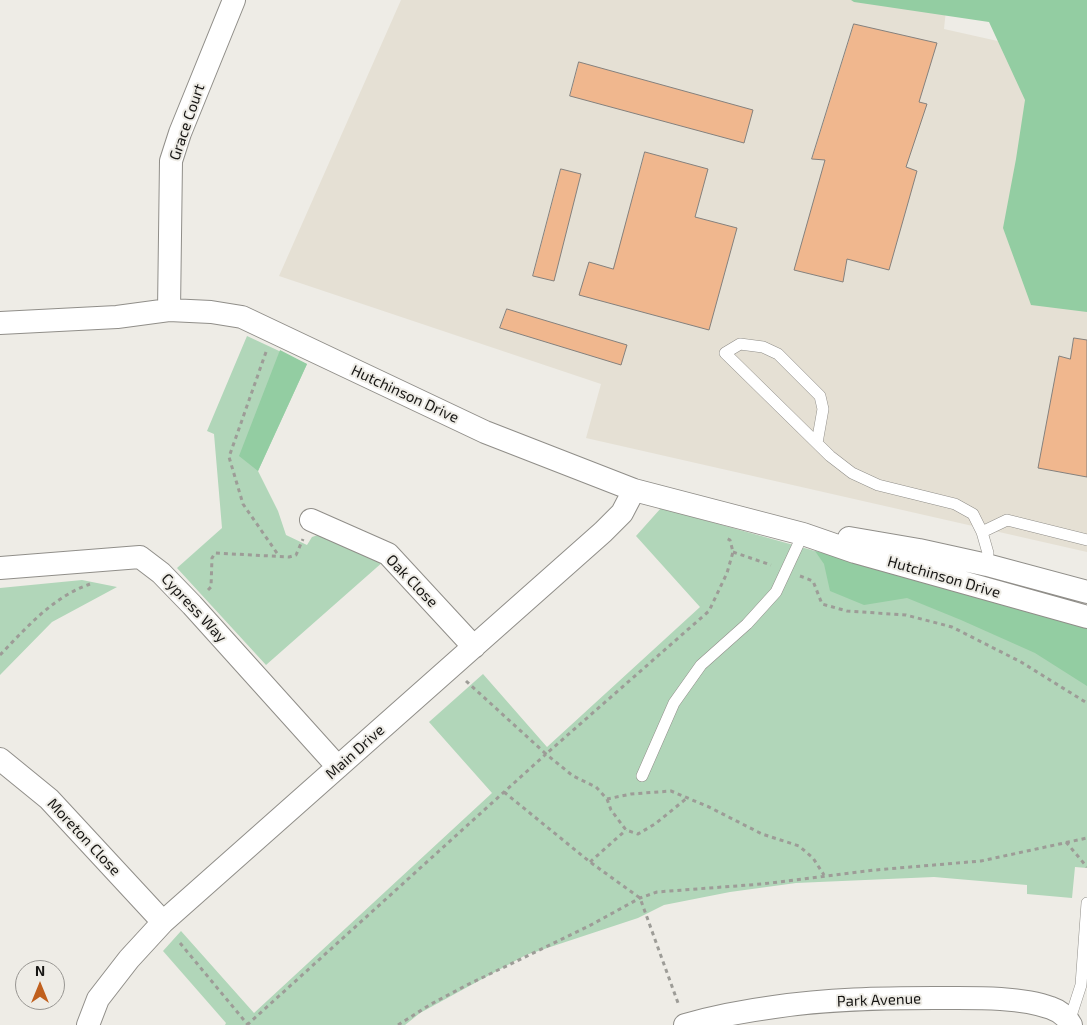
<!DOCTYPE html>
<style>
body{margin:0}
#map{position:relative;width:1087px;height:1025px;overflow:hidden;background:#eeece6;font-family:"Exo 2",sans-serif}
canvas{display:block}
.north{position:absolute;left:15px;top:960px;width:50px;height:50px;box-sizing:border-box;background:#eeece6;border:1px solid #989692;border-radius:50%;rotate:0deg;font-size:14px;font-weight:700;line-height:20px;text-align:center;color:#171614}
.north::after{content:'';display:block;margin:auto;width:18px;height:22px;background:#c0601e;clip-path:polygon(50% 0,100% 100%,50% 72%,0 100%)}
</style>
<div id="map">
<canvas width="1087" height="1025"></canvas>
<div class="north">N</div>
</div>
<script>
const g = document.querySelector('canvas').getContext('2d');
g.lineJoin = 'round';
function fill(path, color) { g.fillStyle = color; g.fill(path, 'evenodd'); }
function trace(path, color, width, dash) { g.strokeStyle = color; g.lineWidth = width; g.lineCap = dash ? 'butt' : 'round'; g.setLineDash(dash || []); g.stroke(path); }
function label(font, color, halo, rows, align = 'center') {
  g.font = font + ' "Exo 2",sans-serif'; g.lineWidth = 4; g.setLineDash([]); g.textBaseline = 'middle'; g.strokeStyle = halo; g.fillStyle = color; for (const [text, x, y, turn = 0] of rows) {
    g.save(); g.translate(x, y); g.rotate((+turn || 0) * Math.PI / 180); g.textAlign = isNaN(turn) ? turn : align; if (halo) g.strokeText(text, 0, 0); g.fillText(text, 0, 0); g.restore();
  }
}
const built = new Path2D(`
 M 401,0 L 947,0 L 944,29 L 1087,61 L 1087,552 L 586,438 L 601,384 L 279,276 Z`);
const green = new Path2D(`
 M 247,336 L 307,364 L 258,471 L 278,511 L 286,535 L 307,545 L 312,537 L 321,534 L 384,561 L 266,665 L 177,568 L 222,528 L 214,434 L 207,431 Z
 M 661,508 L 815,551 L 1087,623 L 1087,868 L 1075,867 L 1072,898 L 1027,894 L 1027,885 L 934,877 L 796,883 L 730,892 L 664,905 L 638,918 L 526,955 L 420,1013 L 405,1025 L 225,1025 L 226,1023 L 163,951 L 181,931 L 254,1013 L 492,793 L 429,722 L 483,674 L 547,747 L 700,607 L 636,536 Z
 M 82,580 L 117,587 L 52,622 L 0,675 L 0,588 Z`);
const forest = new Path2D(`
 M 851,0 L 1087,0 L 1087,312 L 1031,305 L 1003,228 L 1016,159 L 1025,100 L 989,22 L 854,2 Z
 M 280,350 L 307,364 L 258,471 L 239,456 Z
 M 815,551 L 1087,623 L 1087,686 L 1035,653 L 961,620 L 907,598 L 864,605 L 830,591 L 824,564 Z`);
const building = new Path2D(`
 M 854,24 L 937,43 L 919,102 L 927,104 L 906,167 L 917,171 L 889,270 L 847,259 L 843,282 L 794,270 L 825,160 L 812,159 Z
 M 579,62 L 753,110 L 744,143 L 570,96 Z
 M 645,152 L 708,169 L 695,217 L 737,228 L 709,330 L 579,295 L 589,262 L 613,269 Z
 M 561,169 L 581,174 L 554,281 L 533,276 Z
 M 507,309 L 627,345 L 621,365 L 500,328 Z
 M 1074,338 L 1087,340 L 1087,477 L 1038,468 L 1059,356 L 1070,359 Z`);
const path = new Path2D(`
 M 266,352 L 229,457 L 243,504 L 279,556
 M 733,552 L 771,565
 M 800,576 L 813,581 L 822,604 L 847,611 L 906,615 L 952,627 L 1021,662 L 1087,703
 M 208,590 L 211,587 L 212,558 L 215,553 L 289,557 L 296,555 L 303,539
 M 0,655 C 27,627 53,597 90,584
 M 466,681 L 546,754 L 709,611 L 727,573 L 733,552 L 730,540 L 726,538
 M 504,792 L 590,862 L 640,898 L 678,1003
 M 607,799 L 611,810 L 626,830 L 638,834 L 655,824 L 687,798
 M 1066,842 L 1087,867
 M 590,862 L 626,830
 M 180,943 L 248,1025
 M 247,1025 L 546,754 L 573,776 L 596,787 L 607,799 L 631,794 L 671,791 L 709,807 L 762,834 L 799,846 L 813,858 L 824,875
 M 398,1025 L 431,1004 L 465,986 L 589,926 L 640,898 L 657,892 L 762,884 L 875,870 L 981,861 L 1087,838`);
const lane = new Path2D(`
 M 817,443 L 823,409 L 820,396 L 778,354 L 763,347 L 740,344 L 725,353 L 830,456 L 852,473 L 878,485 L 955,504 L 973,514 L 982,532 L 988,553 L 986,569
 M 982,532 L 1007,520 L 1087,540
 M 642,776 L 674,703 L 701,665 L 747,624 L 776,592 L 803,534
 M 1069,1022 L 1081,985 L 1087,903`);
const street = new Path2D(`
 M 169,310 L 171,161 L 180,133 L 234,0
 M 0,323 L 117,317 L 169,310 L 211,312 L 242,317 L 485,432 L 634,490 L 803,534 L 855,552 L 1087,617
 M 311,520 L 388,554 L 474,647
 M 849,538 L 919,550 L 987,565 L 1087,592
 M 0,568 L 140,557 L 161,573 L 192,605 L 338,767
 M 0,759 L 49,799 L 163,922
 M 88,1025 L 98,999 L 129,959 L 163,922 L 603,532 L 622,513 L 634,490
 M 685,1025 C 714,1017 744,1011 774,1007 C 827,999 881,998 934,998 C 968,998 1019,996 1051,1008 C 1060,1011 1067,1017 1071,1025`);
const streetNames = [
 ["Grace Court",187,122,-71],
 ["Hutchinson Drive",405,394,25],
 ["Hutchinson Drive",944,577,16],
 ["Oak Close",412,581,46],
 ["Cypress Way",194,608,47],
 ["Main Drive",355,752,-42],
 ["Moreton Close",84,837,47],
 ["Park Avenue",879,1000,-2]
];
fill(built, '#e5e0d4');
fill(green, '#b1d6b9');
fill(forest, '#93cda2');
fill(building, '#f0b78e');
trace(building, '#85817d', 1);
trace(lane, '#908e89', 12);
trace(street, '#908e89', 24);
trace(path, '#9d9c97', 3, [4, 4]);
trace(lane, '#fff', 11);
trace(street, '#fff', 22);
label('15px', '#171614', '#eeece6', streetNames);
</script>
